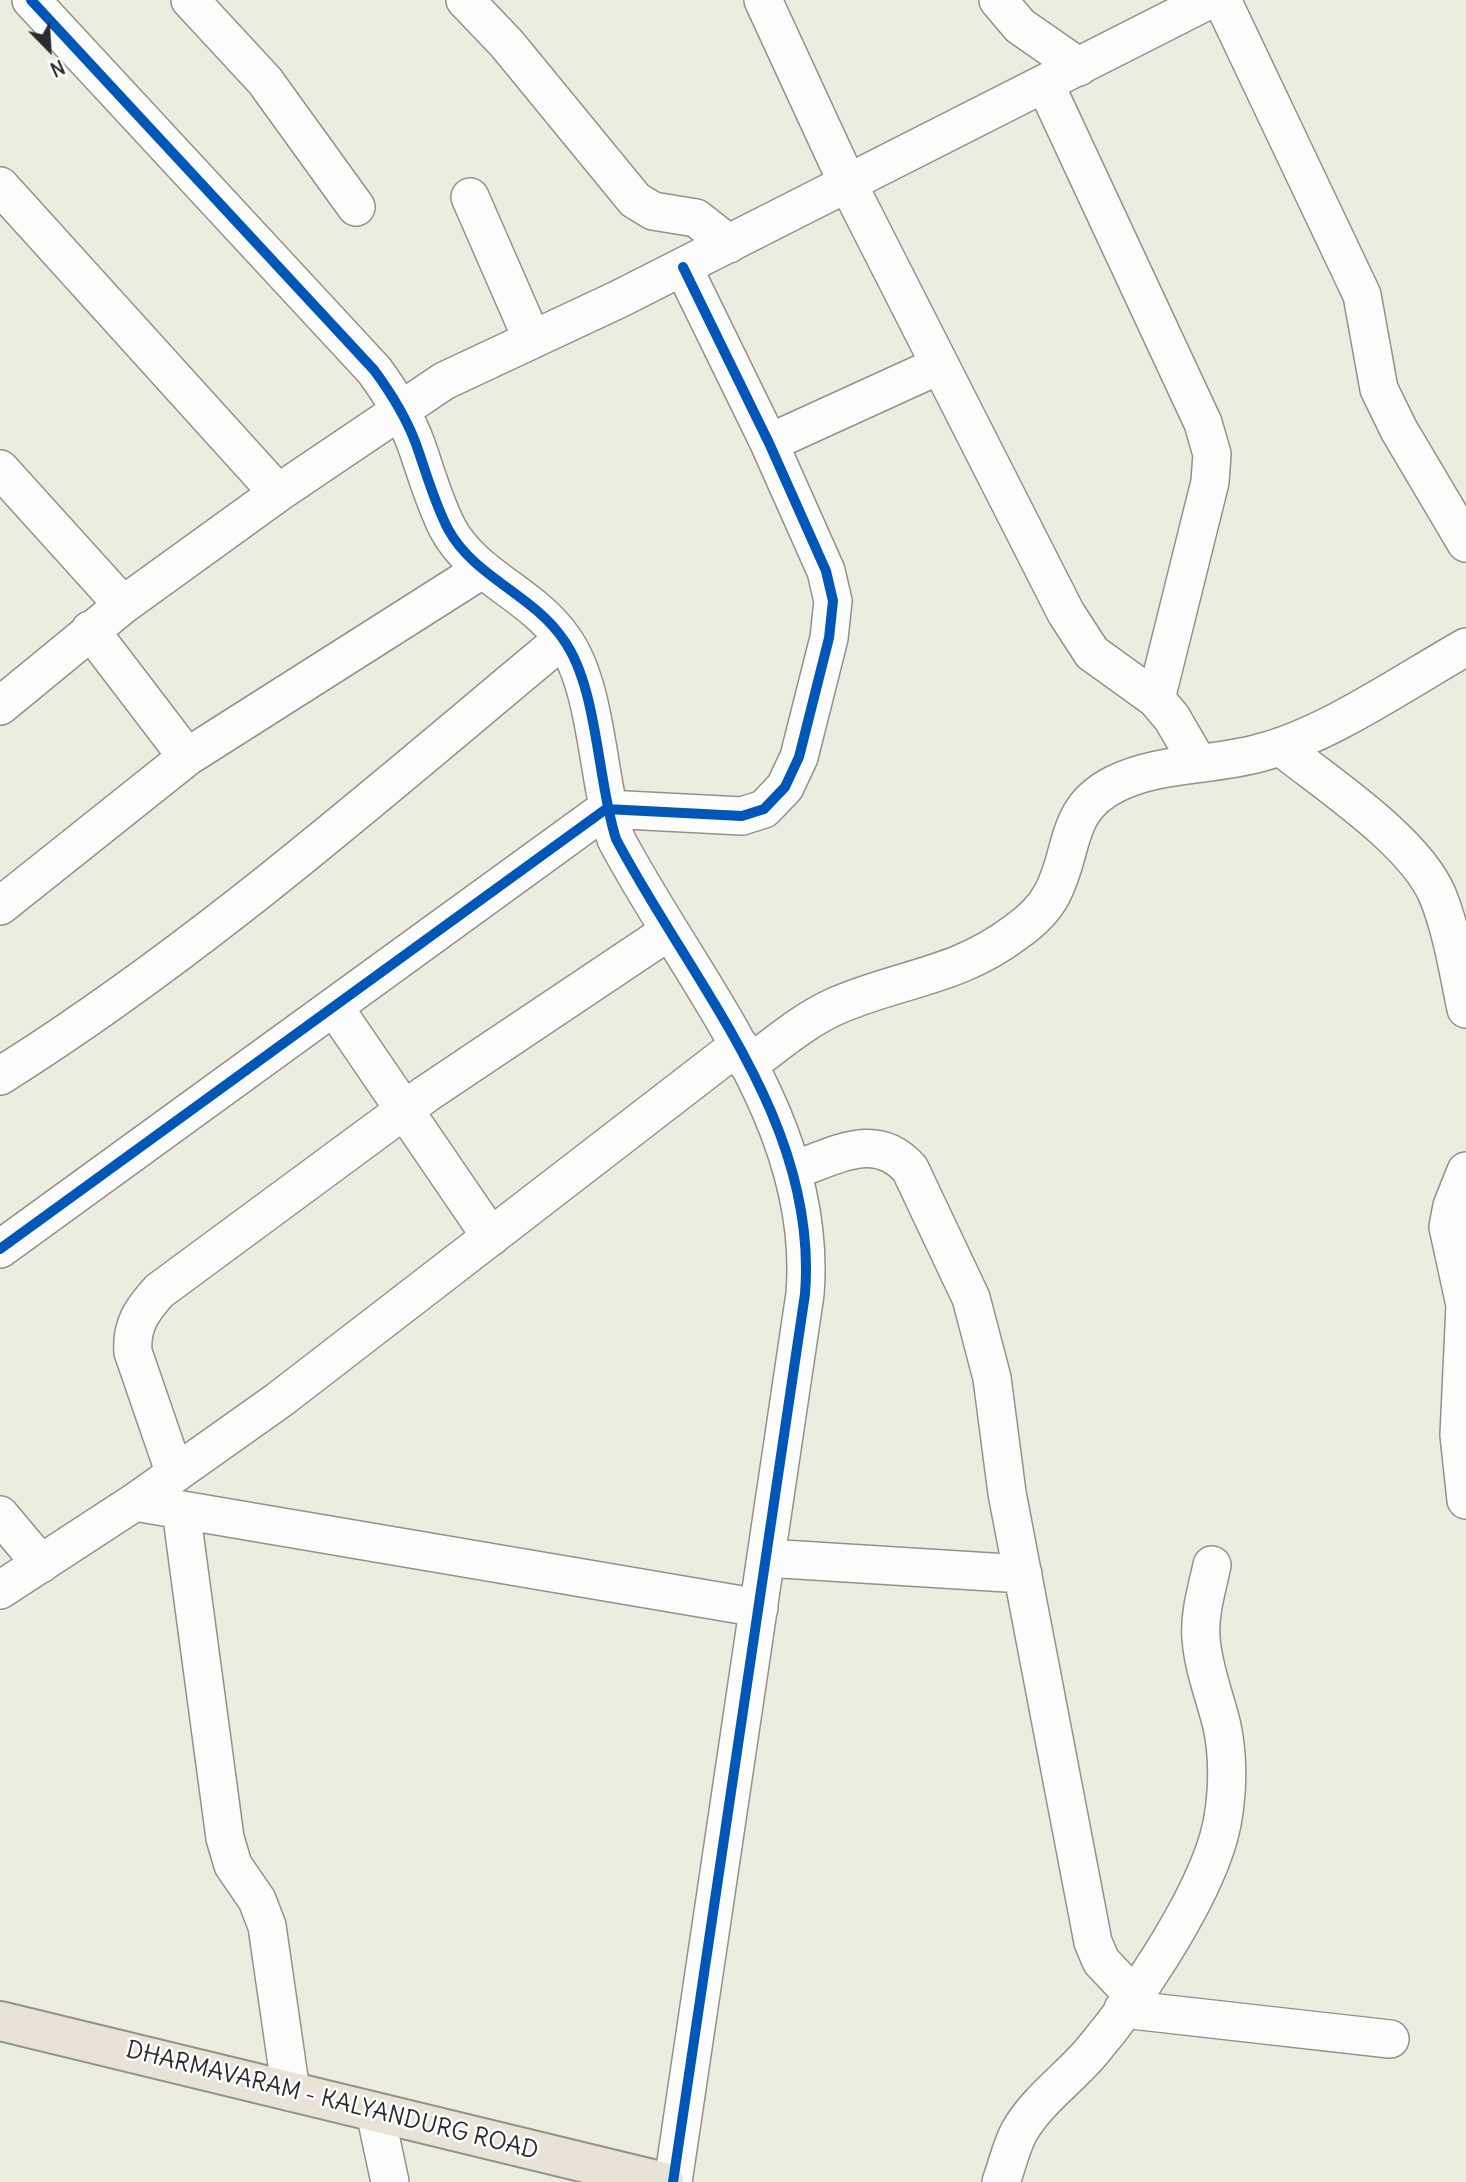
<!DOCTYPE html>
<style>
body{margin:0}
#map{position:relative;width:1466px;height:2182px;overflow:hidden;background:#edece1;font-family:Delius,sans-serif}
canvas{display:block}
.north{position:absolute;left:14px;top:14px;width:70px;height:70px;-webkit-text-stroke:5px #fff;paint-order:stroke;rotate:156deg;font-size:19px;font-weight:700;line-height:28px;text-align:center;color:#2b2b2b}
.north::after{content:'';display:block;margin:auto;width:24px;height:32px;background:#2b2b2b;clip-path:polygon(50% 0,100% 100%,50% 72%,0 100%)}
</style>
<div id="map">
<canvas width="1466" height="2182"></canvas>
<div class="north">N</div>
</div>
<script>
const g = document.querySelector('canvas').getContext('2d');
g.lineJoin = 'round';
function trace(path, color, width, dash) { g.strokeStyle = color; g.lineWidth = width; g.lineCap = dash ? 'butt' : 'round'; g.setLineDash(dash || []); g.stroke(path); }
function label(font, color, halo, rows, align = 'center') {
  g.font = font + ' Delius,sans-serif'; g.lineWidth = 5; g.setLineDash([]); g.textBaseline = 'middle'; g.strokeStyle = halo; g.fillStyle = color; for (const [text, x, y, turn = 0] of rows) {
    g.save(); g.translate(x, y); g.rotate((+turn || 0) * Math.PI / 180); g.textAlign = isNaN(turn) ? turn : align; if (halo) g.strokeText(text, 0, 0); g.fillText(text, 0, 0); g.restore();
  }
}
const street = new Path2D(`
 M 31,0 L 374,370 C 391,393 406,417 416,444 C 426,472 434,502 448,529 C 474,577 532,594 563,639 C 598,687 597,780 616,839 C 692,983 819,1122 805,1294 L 673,2182
 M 190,0 L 265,81 L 356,207
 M 465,0 L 507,44 L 635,200 L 653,211 L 696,218 L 729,244
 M 763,0 L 847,182 L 1066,613 L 1092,653 L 1156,699 L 1172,718 L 1198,763
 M 998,0 L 1020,26 L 1079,67
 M 1222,0 L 1362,295 L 1379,389 L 1399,430 L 1466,543
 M 1045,84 L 1203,423 L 1212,454 L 1210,482 L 1156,699
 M 0,186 L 278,493
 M 470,197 L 532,339
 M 769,443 L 940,365
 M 0,469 L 123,605
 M 90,630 L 187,757
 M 0,706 L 123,605 L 278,493 L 444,381 L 619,299 L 1209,0
 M 1281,747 C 1327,784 1413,840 1437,894 C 1452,930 1458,971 1466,1009
 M 0,906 L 187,757 L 483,569
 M 334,1007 L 491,1237
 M 748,1065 C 776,1045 804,1020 836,1006 C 900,978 957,977 1016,932 C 1029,923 1044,909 1052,894 C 1075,851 1063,810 1115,784 C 1159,762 1213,766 1259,753 C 1327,736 1404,682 1466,647
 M 0,1076 C 202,949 381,790 563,639
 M 794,1170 C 836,1156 876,1130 910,1169 L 971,1298 L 992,1378 L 1007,1493 L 1093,1942 L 1101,1961 L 1133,1995
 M 1466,1171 L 1452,1206 L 1448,1227 L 1465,1305 L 1459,1435 L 1466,1500
 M 0,1249 L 606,809 L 742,816 L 764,809 L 785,787 L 799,757 L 829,638 L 833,601 L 826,571 L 769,443 L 683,267
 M 175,1474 L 133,1352 C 131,1325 142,1310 159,1291 L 426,1094 L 668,932
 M 135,1502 L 759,1608
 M 181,1510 L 225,1838 L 233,1865 L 257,1900 L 267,1926 L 291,2092
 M 0,1515 L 41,1564
 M 766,1558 L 1023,1574
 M 0,1590 L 135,1502 L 279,1400 L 739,1045
 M 1123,2009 L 1390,2039
 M 375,2112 L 390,2182
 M 1001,2182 C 1007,2166 1011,2147 1019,2132 C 1037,2100 1070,2078 1093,2050 C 1136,1999 1192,1914 1214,1852 C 1228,1815 1230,1764 1222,1726 C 1215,1697 1203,1668 1201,1638 C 1199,1614 1207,1589 1212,1565`);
const primary = new Path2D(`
 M 0,2021 L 664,2182`);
const cycleway = new Path2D(`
 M 31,0 L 374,370 C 391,393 406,417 416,444 C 426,472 434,502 448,529 C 474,577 532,594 563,639 C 598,687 597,780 616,839 C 692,983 819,1122 805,1294 L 673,2182
 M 0,1249 L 606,809 L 742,816 L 764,809 L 785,787 L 799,757 L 829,638 L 833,601 L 826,571 L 769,443 L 683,267`);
const streetNames = [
 ["DHARMAVARAM - KALYANDURG ROAD",332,2101,14]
];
trace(street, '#92928c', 40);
trace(primary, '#92928c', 42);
trace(street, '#fcfcfa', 37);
trace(primary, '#e9e3d7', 38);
trace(cycleway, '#0057b8', 10);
label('24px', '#2b2b2b', '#fff', streetNames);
</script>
